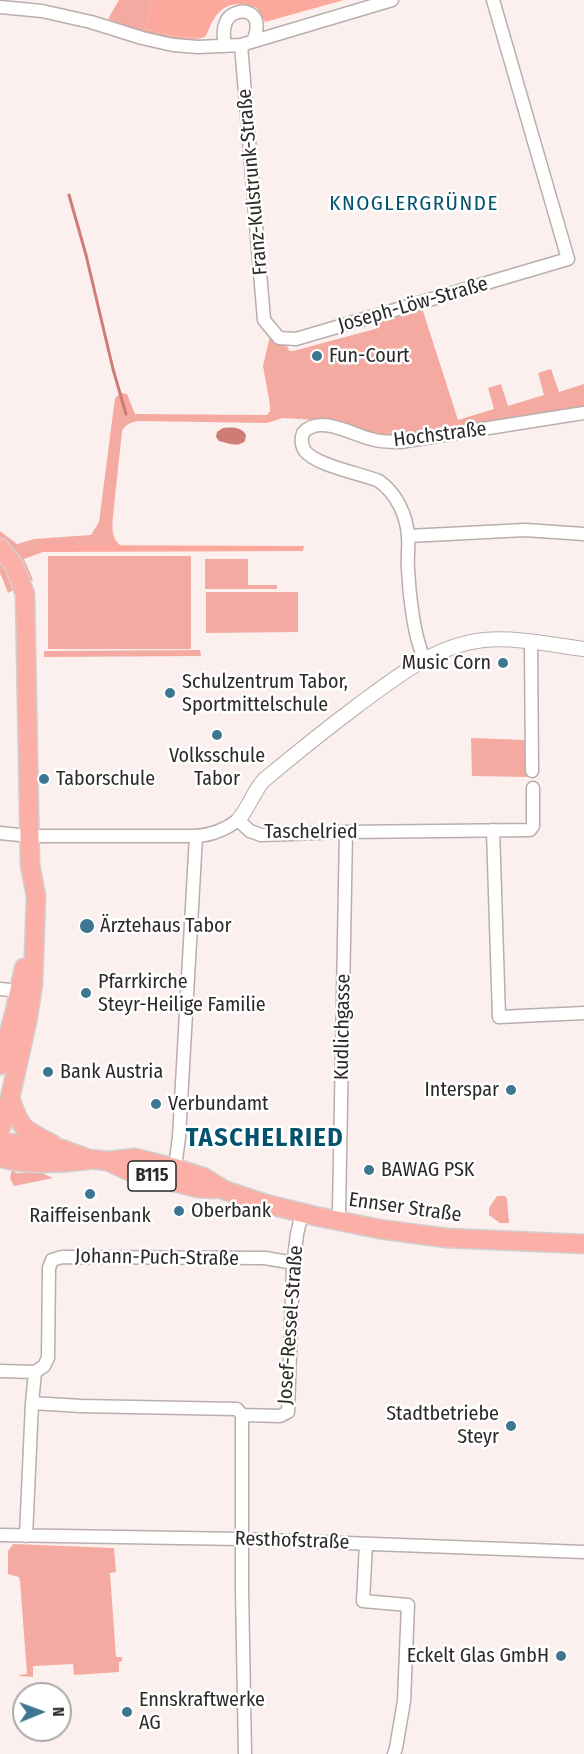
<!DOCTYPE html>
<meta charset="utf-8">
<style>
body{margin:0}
#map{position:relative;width:584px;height:1754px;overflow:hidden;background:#fcf0ef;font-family:"Fira Sans Condensed",sans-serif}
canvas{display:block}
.north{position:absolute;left:12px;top:1682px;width:60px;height:60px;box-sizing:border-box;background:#fff;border:2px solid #aba9a9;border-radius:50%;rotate:89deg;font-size:16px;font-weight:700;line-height:24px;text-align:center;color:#2d2928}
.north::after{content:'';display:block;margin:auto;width:21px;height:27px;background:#3d7690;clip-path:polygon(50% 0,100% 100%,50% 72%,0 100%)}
</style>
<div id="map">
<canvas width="584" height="1754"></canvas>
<div class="north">N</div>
</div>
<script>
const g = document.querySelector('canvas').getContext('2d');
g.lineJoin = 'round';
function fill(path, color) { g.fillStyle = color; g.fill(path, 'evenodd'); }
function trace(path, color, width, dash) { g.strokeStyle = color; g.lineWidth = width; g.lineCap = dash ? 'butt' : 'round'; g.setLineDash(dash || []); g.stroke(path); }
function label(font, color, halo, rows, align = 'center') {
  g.font = font + ' "Fira Sans Condensed",sans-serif'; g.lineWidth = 5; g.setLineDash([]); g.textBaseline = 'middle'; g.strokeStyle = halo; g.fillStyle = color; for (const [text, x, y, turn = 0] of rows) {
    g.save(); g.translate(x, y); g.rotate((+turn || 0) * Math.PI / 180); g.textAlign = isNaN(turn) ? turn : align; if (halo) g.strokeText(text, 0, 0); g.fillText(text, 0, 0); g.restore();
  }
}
const green = new Path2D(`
 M 119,0 L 153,0 L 144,29 C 164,34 185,40 205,37 C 175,48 137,30 108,19 Z
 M 422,308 L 458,420 L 494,409 L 488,388 L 501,384 L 508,406 L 544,395 L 538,373 L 551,369 L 559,392 L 584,384 L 584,411 L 494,425 L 386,438 L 316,420 L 283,418 L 267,423 L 139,421 C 131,422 126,424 122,431 L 113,516 C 112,528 111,538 121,546 L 55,545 L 41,546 L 43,552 L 24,559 L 33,580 L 8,593 L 1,575 L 0,574 L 0,531 L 17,544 L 34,539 L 91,535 L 99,522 L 115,398 L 121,393 L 127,394 L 135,414 L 267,415 L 270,411 L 270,405 L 263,366 L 270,336 L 275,342 L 288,347 L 289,351 L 293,351 L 375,329 L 378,321 Z
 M 48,556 L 191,556 L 191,649 L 48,649 Z
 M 205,559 L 248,559 L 248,585 L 277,585 L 277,589 L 205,589 Z
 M 206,592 L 298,592 L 298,632 L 206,633 Z
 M 200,650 L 201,656 L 44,657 L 44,651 Z
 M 527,652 L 529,652 L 529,777 L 472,776 L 471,738 L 526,740 Z
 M 12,1168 L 16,1173 L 27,1173 L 33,1169 L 53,1178 L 14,1186 L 10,1178 Z
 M 497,1196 L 505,1196 L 507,1199 L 509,1223 L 500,1223 L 489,1215 L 489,1208 Z
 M 13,1544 L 114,1548 L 116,1572 L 110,1573 L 116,1657 L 122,1657 L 122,1661 L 119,1662 L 119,1672 L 74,1675 L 73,1664 L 33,1666 L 33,1677 L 20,1676 L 19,1675 L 27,1674 L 20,1581 L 19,1577 L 8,1574 L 8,1551 Z`);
const forest = new Path2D(`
 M 153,0 L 344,0 L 265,22 L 257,8 C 241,1 224,2 214,19 C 210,24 209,31 205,37 C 185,40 164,34 144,29 Z
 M 40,545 L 55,545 L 304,546 L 303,551 L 43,552 Z`);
const water = new Path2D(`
 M 223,428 C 231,427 242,427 246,435 L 245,441 C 237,448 228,443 219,441 L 216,437 L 217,432 Z`);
const stream = new Path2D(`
 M 69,195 L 86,255 L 113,369 L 126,414`);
const minor = new Path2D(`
 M 0,7 L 42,11 L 91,22 L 142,38 L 173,45 L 198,47 L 241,45 L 392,0
 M 241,45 L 264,320 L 279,338 L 296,339 L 568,259 L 493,0
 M 225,46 C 224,38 222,30 226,22 C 230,12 247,7 254,17 C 259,24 256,34 253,41
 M 408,536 L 525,530 L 584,534
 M 531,643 L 532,771
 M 425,660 C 414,639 409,593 408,569 C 407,558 409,547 408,537 C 407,515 396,493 379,481 C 362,474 315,465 305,451 C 301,445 301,439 303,433 C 319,414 351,434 371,439 C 380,442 390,442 400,442 L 584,413
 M 493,830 L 499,1017 L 584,1013
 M 0,833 L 29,836 L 196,836 C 213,835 225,830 238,820 L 250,831 L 261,835 L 346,832 L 530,830 L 533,826 L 533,788
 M 0,989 L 20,991
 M 175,1168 L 179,1137 L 196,836
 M 337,1221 L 339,1211 L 346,832
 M 0,1371 L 35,1372
 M 35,1372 L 44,1366 L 48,1358 L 49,1268 L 52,1260 L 62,1257 L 265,1258 L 294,1263
 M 32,1403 L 81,1406 L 237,1409 L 242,1415
 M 242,1415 L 242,1589 L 245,1754
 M 242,1415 L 280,1416 L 288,1412 L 293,1267 L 297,1234 L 302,1213
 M 0,1535 L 241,1539 L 584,1552
 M 26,1536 L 32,1403 L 35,1372
 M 366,1544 L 363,1601 L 408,1605 L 404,1701 L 396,1748 L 394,1754`);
const tertiary = new Path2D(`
 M 238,820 C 249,808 253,792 264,780 C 294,755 325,730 357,706 C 395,678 435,645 484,640 C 517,637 552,645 584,649`);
const primary = new Path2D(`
 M 0,548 L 14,565 L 25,594 L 30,865 L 36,896 L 33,984 L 27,1022 L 10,1098 L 0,1130
 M 0,1065 L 15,1011 L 24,968
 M 10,1098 C 20,1129 24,1130 52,1144
 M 0,1142 L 62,1149 L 89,1159 L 108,1161 L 135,1158 L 175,1168 L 203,1177 L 224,1190 L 266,1204 L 315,1216 L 379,1229 L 446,1238 L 584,1244
 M 0,1157 C 20,1166 65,1163 87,1160
 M 108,1161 L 129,1171 L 198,1188 L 213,1189`);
const markers = [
 [317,356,6,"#3d7690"],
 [503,663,6,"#3d7690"],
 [170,693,6,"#3d7690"],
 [217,735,6,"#3d7690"],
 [44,779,6,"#3d7690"],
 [87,926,8,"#3d7690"],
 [86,993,6,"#3d7690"],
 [48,1072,6,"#3d7690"],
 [511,1090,6,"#3d7690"],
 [156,1104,6,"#3d7690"],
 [369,1170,6,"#3d7690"],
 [90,1194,6,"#3d7690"],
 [179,1211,6,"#3d7690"],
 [511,1426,6,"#3d7690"],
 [561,1656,6,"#3d7690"],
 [127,1712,6,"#3d7690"]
];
const shields = [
 [152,1176,48]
];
const shieldNames = [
 ["B115",152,1176]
];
const streetNames = [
 ["Franz-Kulstrunk-Straße",253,182,-95],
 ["Joseph-Löw-Straße",413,305,-16],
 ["Hochstraße",440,435,-7],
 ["Taschelried",311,832],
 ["Kudlichgasse",343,1027,-89],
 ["Ennser Straße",405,1208,8],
 ["Johann-Puch-Straße",157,1258,1],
 ["Josef-Ressel-Straße",291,1325,-86],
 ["Resthofstraße",292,1541,2]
];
const poiNames = [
 ["Fun-Court",329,356],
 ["Music Corn",491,663,"right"],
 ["Schulzentrum Tabor,",182,682],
 ["Sportmittelschule",182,705],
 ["Volksschule",217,756,"center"],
 ["Tabor",217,779,"center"],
 ["Taborschule",56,779],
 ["Ärztehaus Tabor",100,926],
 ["Pfarrkirche",98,982],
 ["Steyr-Heilige Familie",98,1005],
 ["Bank Austria",60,1072],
 ["Interspar",499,1090,"right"],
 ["Verbundamt",168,1104],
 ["BAWAG PSK",381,1170],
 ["Oberbank",191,1211],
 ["Raiffeisenbank",90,1216,"center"],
 ["Stadtbetriebe",499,1414,"right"],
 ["Steyr",499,1437,"right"],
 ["Eckelt Glas GmbH",549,1656,"right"],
 ["Ennskraftwerke",139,1700],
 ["AG",139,1723]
];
const neighbourhoodNames = [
 ["KNOGLERGRÜNDE",414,204]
];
const districtNames = [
 ["TASCHELRIED",265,1139]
];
fill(green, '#f4aaa1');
fill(forest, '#fca89d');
fill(water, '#ce7d74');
trace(stream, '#ce7d74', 3);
trace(minor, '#b9aeac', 15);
trace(tertiary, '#b9aeac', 16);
trace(primary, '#d1d0d0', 21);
trace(minor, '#fff', 12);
trace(tertiary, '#fff', 14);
trace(primary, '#fbafa7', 18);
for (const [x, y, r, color] of markers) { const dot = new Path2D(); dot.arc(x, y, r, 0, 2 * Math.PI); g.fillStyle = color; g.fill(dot); trace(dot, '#fff', 2); }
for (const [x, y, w] of shields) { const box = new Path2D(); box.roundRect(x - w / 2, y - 15, w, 30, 4.5); g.fillStyle = '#fff'; g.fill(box); trace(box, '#2d2928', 1.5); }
label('bold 18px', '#2d2928', null, shieldNames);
label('20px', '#2d2928', '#fff', streetNames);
label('20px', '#2d2928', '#fff', poiNames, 'left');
g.letterSpacing = '1.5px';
label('21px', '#04536e', '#fff', neighbourhoodNames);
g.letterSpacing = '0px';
g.letterSpacing = '1.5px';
label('bold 26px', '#04536e', '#fff', districtNames);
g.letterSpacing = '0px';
</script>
